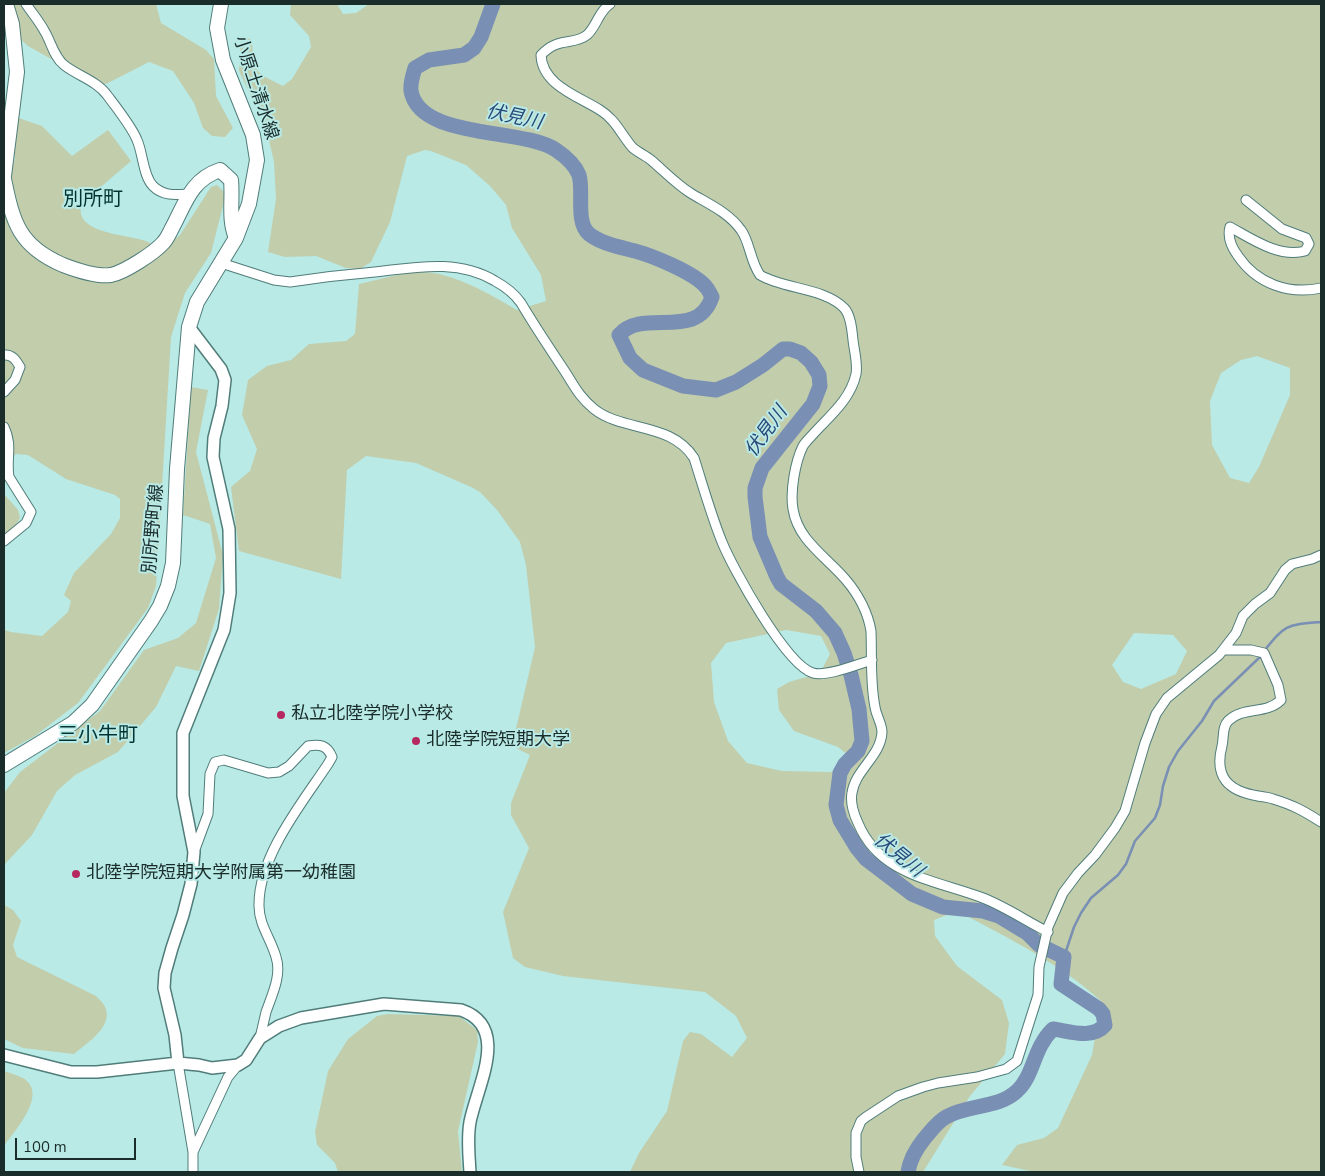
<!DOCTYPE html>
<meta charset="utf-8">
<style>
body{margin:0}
#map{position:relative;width:1325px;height:1176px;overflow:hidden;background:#b9eae6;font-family:"Nunito Sans",sans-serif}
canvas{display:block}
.frame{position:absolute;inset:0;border:5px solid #1a2d2b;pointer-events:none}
.scale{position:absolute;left:15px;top:1138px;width:121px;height:22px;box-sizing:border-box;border:2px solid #1a2d2b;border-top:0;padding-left:6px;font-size:15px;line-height:18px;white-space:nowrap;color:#1a2d2b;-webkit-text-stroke:4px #b9eae6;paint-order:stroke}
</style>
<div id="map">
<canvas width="1325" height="1176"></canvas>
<div class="frame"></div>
<div class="scale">100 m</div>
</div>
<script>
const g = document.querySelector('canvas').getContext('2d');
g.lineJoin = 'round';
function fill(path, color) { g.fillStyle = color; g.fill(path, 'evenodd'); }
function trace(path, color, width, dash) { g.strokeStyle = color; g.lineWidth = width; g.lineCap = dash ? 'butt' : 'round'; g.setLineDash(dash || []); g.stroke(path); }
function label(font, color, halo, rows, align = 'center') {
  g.font = font + ' "Nunito Sans","Noto Sans JP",sans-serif'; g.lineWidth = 4; g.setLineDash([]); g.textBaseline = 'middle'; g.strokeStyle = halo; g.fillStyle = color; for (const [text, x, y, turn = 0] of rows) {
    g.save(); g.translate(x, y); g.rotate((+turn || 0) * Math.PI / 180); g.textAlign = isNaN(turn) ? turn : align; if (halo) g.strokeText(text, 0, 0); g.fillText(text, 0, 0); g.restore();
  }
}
const green = new Path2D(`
 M 11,4 L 156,4 L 161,23 L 206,50 L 214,59 L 216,96 L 233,128 L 225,137 L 212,136 L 203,128 L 194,103 L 173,71 L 149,62 L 106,84 L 94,83 L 28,46 L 19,38 Z
 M 291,4 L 337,4 L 343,14 L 356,13 L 369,4 L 1321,4 L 1321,1172 L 1035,1172 L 1002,1165 L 1017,1145 L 1044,1138 L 1058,1128 L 1092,1055 L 1101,1001 C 1059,963 1007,937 957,911 L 934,920 L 935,936 L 957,966 L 1002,1000 L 1009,1023 L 1005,1054 L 970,1096 L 923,1172 L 630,1172 L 639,1153 L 667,1111 L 683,1041 L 690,1032 L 701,1034 L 732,1057 L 747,1038 L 736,1016 L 705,992 L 563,976 L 525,967 L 513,958 L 503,912 L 529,848 L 511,815 L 511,803 L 530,755 L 512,746 L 535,647 L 526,565 L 520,542 L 497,510 L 480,492 L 471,487 L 416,463 L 366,456 L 347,470 L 341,579 L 239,551 L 231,487 L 250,471 L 257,449 L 242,415 L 248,380 L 267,366 L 291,360 L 309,344 L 346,341 L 355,334 L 359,284 C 377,280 397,274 416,272 C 450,270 488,293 517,310 L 546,301 L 541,275 L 512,228 L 506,205 L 502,200 L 489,185 L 466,165 L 431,151 L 425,150 L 407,156 L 390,222 L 371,262 L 360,269 L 346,268 L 316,256 L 285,257 L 268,252 L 276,199 L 274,162 L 266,127 L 239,71 L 241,36 L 252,40 C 254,73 253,71 283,86 L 292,79 L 311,47 L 309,36 L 290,15 ZM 1257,356 L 1290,368 L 1290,395 L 1259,467 L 1249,483 L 1230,478 L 1212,445 L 1210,401 L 1221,373 L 1241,360 ZM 786,630 L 821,636 L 830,654 L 820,673 L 789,682 L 777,689 L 779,710 L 794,731 L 838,747 L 848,755 L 832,772 L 782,771 L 747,763 L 728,741 L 714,702 L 711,663 L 726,643 ZM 1134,633 L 1173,635 L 1187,651 L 1176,674 L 1141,689 L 1123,682 L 1112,665 Z
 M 4,113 L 42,126 L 72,156 L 108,130 L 131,161 L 82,203 C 71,235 131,234 148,242 C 152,244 157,248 161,251 L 180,235 L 211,187 L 217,185 L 226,194 L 211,253 L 185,293 L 171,337 L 156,586 L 148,608 L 78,703 L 35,736 L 4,753 L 4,630 L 11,632 L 42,636 L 68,612 L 71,601 L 64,595 L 74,573 L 111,534 L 120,518 L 120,499 L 115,495 L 66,479 L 28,455 L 16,454 L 12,458 L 4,476 L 4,189 L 15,159 L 12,147 L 4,134 Z
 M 191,387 L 208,390 L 196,452 L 223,555 L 219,609 L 199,671 L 176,666 L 156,707 L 118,752 L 75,775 L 57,791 L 32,835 L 4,865 L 4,793 L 20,772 L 100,711 L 144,650 L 178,638 L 196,623 L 216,558 L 210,524 L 183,515 Z
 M 4,494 L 18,510 L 20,518 L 4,543 Z
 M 4,905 L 13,910 L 21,921 L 13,945 L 17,957 L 96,996 C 99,999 102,1002 104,1005 C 116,1025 87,1043 74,1054 L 23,1048 L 4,1039 Z
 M 388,1014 L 459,1016 L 477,1030 L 478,1042 L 458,1131 L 462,1172 L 338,1172 L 335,1163 L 317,1145 L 315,1132 L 328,1071 L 348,1039 L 377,1016 Z
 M 4,1071 C 10,1073 17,1075 23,1078 C 49,1094 15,1130 4,1146 Z`);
const stream = new Path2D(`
 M 1264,651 C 1286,624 1286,625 1321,622
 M 1064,957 L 1074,927 L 1081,913 L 1091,898 L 1118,875 L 1126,864 L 1135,841 L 1155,818 L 1160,805 L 1163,786 L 1169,767 L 1178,751 L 1202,721 L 1214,701 L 1261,656`);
const river = new Path2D(`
 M 493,4 L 481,37 L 474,48 L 464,55 L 429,60 L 415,68 C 413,75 410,83 411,91 C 420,140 522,127 556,150 C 565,156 575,165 579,175 C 584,191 575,222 589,234 C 602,244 620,247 635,251 C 653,256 695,273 706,287 C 709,290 710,294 712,297 C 697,342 643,307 619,335 L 630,358 L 643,370 L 683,386 L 716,390 L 736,382 L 763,365 L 783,349 L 790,349 L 801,353 L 811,362 L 819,375 L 820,386 L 813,404 L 762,468 L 755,488 L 755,497 L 760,537 L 777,577 L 781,584 L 816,611 L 835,633 L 844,653 L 851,675 L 859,709 L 862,741 L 858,751 L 845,764 L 840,773 L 836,805 L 840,820 L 857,848 L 866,859 L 912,894 L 943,907 L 983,911 L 999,916 L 1027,933 L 1039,945 L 1064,957 L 1061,984 L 1099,1009 L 1103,1014 L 1105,1025 C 1092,1040 1069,1031 1053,1029 C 1033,1048 1034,1076 1017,1091 C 998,1109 968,1104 946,1117 C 937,1122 931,1131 924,1139 C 916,1149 910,1159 908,1172`);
const minor = new Path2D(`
 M 26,4 C 32,13 40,22 45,32 C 51,42 54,57 64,65 C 78,76 97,81 107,95 C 116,107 132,127 137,140 C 143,153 143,176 153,186 C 163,196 175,195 188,194
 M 610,4 C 598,12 597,26 587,35 C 573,46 559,36 541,55 C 542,85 578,96 600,110 C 615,119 621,134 632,147 C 637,152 645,155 651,160 C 665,172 677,185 692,194 C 709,204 729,213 741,230 C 750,242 750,261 760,275 C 783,289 825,288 844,308 C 851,315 852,331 853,340 C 854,350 858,364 856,374 C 851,398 831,415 815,432 C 811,437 806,441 803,446 C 795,462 790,492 793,509 C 798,541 827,557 846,580 C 858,594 868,613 871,631 C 872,656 870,682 875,707 C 876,715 882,724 882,732 C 881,756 855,770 852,793 C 850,802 854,815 858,823 C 880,876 936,880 983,898 C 1006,907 1026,921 1048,932
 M 1246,200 L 1282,229 L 1306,238 L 1309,244 L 1305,251 C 1279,258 1252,239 1230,227 C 1227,238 1232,248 1238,256 C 1257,284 1289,295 1321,288
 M 221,263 L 274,280 L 290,282 C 315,278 340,275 365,273 C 409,269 455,257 495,281 C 506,287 514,293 521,303 C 534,325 548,346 562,367 C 573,383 578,396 594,409 C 623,432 671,422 694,458 C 703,486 711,515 722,542 C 733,569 786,665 813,673 C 827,677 858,664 872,660
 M 4,355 C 12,354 16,360 20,367 L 15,380 L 4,392
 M 4,427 C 13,445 6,459 9,477 L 31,512 L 26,523 L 4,541
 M 1224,650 L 1251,650 L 1264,653 L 1278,685 L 1281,700 C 1266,715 1243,706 1228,721 C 1222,727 1224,738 1222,746 C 1214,777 1228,791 1258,796 C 1263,797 1268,797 1273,799 C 1293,805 1304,811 1321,822
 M 194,852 L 208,814 L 210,774 L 215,762 L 224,760 L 268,773 L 279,772 L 289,766 L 308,746 C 320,744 327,745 332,757 L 328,764 C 302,803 258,857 259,906 C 259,925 271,939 276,957 C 282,975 272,995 266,1012 C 264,1021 262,1029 260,1038
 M 178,1063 L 193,1152 L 193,1172
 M 193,1152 L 228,1077 L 238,1065
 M 859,1172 L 856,1157 L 856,1133 L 861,1121 L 866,1117 L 898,1096 L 923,1087 L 938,1083 L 977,1077 L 1006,1069 L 1017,1061 L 1038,995 L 1039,967 L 1048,927 L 1063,893 L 1078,873 L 1095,855 L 1115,828 L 1125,811 L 1145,743 L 1156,714 L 1167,698 L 1219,655 L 1236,633 L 1243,616 L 1255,604 L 1270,593 L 1285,570 L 1292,564 L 1312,559 L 1321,555`);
const tertiary = new Path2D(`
 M 4,1055 L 71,1072 L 97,1072 L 178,1063 L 199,1065 L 212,1068 L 238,1065 L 246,1060 L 260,1038 L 279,1026 L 301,1018 L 384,1004 L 461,1010 C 511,1027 477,1086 470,1122 C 467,1139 469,1156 470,1172
 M 178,1063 L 175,1035 L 164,988 L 165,973 L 172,948 L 183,915 L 191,884 L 194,852 L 183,796 L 183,733 L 224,630 L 230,593 L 229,529 L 213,457 L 214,438 L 222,406 L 225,380 L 221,369 L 189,327`);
const secondary = new Path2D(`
 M 4,176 L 17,72 L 12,24 L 6,4
 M 4,179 C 13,223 19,246 63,265 C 76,270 97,277 111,275 C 125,272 154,253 163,243 C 167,239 169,234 171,230 C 185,205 190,180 220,170 L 231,180 C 233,200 228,219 236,238
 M 4,765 L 73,723 L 92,705 L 151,621 L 160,606 L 168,586 L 173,563 L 177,469 L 189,327 L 197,302 L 236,238 L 249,204 L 257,160 L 253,135 L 223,60 L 217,28 L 221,4`);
const markers = [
 [281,715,5,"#b62960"],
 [416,741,5,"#b62960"],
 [76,874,5,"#b62960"]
];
const streetNames = [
 ["小原土清水線",255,88,72],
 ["別所野町線",154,529,-85]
];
const poiNames = [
 ["私立北陸学院小学校",291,715],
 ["北陸学院短期大学",426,741],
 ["北陸学院短期大学附属第一幼稚園",86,874]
];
const waterNames = [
 ["伏見川",514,118,12],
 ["伏見川",767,432,-54],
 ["伏見川",898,856,39]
];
const quarterNames = [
 ["別所町",93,200],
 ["三小牛町",98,736]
];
fill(green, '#c2cdac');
trace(stream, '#798fb3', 2.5);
trace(river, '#798fb3', 15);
trace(minor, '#507d7a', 11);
trace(tertiary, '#507d7a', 14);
trace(secondary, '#507d7a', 16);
trace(minor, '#fff', 9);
trace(tertiary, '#fff', 11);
trace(secondary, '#fff', 14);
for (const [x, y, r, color] of markers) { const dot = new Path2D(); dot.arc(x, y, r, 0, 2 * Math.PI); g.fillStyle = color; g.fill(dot); trace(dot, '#b9eae6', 2); }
label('18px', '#1a2d2b', '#b9eae6', streetNames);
label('18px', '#1a2d2b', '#b9eae6', poiNames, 'left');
label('italic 19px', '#2a4879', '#b9eae6', waterNames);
label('20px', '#003331', '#b9eae6', quarterNames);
</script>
